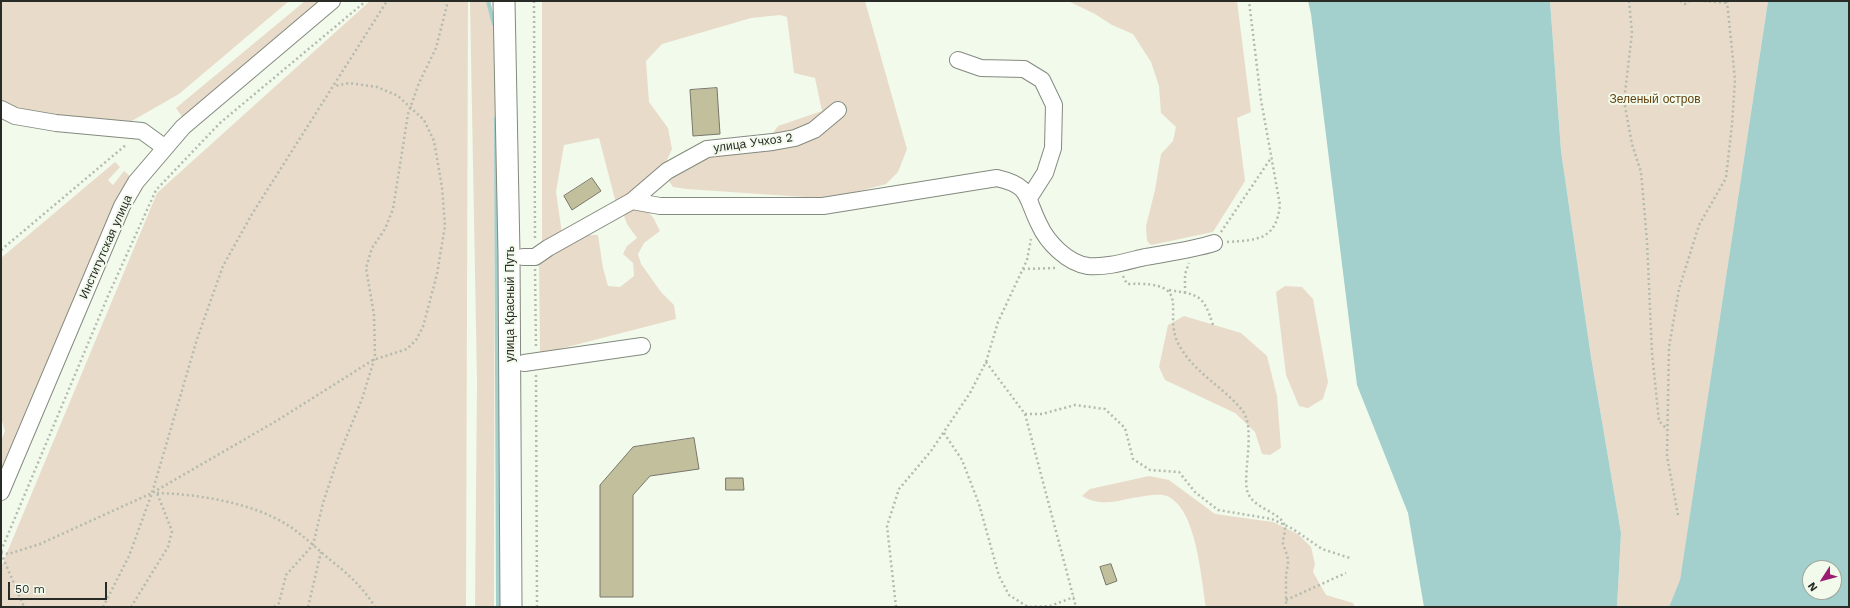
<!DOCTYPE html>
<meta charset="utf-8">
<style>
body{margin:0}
#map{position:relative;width:1850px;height:608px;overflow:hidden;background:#f2faec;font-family:"Work Sans",sans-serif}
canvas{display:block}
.frame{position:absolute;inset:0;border:2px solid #282b26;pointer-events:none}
.north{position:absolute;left:1802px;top:560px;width:40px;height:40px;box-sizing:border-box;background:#f2faec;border:1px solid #a1a79d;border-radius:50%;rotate:234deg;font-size:11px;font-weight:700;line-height:16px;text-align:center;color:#282b26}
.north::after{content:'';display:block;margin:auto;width:14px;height:18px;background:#9b1d72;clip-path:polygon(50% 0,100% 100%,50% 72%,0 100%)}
.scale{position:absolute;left:8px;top:582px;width:99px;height:18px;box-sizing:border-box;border:2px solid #282b26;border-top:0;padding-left:5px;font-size:12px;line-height:14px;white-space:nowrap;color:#282b26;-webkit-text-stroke:3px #f2faec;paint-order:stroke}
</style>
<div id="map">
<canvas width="1850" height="608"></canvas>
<div class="frame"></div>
<div class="north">N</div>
<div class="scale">50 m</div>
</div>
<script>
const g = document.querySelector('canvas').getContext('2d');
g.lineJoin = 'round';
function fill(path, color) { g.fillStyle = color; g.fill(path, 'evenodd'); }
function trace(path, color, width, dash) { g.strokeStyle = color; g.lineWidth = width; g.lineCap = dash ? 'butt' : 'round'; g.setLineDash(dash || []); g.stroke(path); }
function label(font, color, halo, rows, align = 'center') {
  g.font = font + ' "Work Sans",sans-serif'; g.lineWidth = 4; g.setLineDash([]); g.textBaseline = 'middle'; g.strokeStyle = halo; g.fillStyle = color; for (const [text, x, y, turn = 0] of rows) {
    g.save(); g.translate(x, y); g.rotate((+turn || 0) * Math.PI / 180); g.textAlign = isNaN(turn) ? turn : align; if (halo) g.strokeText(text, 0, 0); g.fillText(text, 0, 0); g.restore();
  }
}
const green = new Path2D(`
 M 1,1 L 289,1 L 179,94 L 123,126 L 54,119 L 1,103 Z
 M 305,1 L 325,1 L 183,118 L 176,108 Z
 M 370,1 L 468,1 L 466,607 L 1,607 L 1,567 L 157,193 Z
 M 470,1 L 490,1 L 495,22 L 494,607 L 475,607 L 477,382 Z
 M 542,1 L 865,1 L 907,149 L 898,172 L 886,184 L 856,192 L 819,198 L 686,189 L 673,187 L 669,181 L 672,172 C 695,159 722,155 746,145 C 756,140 761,134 772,134 L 778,126 L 822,111 L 815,78 L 794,73 L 787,17 L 780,15 L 751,18 L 662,44 L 646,61 L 649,102 L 668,128 L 672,149 L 661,173 L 616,203 L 599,138 L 564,145 L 556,192 L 562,233 L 542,243 Z
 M 1068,1 L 1237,1 L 1251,112 L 1237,118 L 1245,181 L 1213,232 L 1151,245 L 1147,241 L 1146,226 L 1155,190 L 1161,154 L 1173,141 L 1176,127 L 1161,113 L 1159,86 L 1151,62 L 1133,34 L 1112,25 L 1095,14 Z
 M 1550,1 L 1768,1 L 1680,581 L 1669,607 L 1617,607 L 1621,533 L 1591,357 L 1561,151 Z
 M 115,162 L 120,167 L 108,180 L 113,185 L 124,171 L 130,176 L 1,475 L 1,441 L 5,431 L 1,418 L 1,258 Z
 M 640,201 L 654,219 L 660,231 L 644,243 L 638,254 L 641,264 L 661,292 L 674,305 L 676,319 L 540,354 L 539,258 L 587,235 L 598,235 L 603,268 L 608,286 L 620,287 L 634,276 L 633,263 L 623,254 L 627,246 L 637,238 L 627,224 L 623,213 Z
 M 1285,286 L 1302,287 L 1313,299 L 1328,382 L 1323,399 L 1308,408 L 1299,406 L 1286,375 L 1276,292 Z
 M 1184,316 L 1241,333 L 1267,356 L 1277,396 L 1281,448 L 1270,455 L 1262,454 L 1255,432 L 1235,413 L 1165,380 L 1159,367 L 1168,325 Z
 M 1149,476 L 1169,480 L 1215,514 L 1273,522 L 1298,534 L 1311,547 L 1315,564 L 1313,572 L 1326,595 L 1353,603 L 1355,607 L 1206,607 C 1201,578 1197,512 1169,497 C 1160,492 1142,497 1132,498 C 1114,502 1099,506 1082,496 L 1090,489 Z`);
const water = new Path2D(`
 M 1308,1 L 1550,1 L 1561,151 L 1591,357 L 1621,533 L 1617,607 L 1424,607 L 1408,513 L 1357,385 L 1311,14 Z
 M 1768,1 L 1849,1 L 1849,607 L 1669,607 L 1680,580 ZM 1810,568 L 1834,568 L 1834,592 L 1810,592 Z`);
const stream = new Path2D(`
 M 488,1 L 494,24
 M 496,118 L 498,607`);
const building = new Path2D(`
 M 717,88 L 720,134 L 693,136 L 690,90 Z
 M 592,178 L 601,191 L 572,210 L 564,196 Z
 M 694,438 L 699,469 L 650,476 L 633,495 L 633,597 L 600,597 L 600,485 L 633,447 Z
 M 726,478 L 743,478 L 744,490 L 726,490 Z
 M 1111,564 L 1117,581 L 1106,585 L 1100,567 Z`);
const path = new Path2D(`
 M 534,1 L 535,240
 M 1629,1 L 1632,33 L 1624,101 L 1632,144 L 1641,172 L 1647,241 L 1652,353 L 1659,421 L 1666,428
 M 1680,1 L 1685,4 L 1690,1
 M 1704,1 L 1728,3
 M 1221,232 L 1271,158
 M 1227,242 C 1258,240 1276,240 1280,205 L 1261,100 L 1249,1
 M 1,250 L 127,144
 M 535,269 L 536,348
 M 1023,269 L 1056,268
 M 1123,276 L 1127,284 C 1201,281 1157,314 1182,350 C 1197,374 1224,388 1242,410 C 1256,427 1243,470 1247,490 C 1251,508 1278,511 1284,524 C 1287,531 1282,538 1283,544 C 1285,550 1288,556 1288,562 C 1288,567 1286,572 1286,577 C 1286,587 1286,597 1286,607
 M 1169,290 C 1199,295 1203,294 1213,325
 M 1185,293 L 1185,274 L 1189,263
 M 986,362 L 1025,414 L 1042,414 L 1075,405 L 1105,409 L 1125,428 L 1133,459 L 1150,470 L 1179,472 L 1195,492 L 1218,510 L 1272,519 L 1293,529 L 1322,549 L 1350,558
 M 536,375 L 537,607
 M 1025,414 L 1076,607
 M 944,433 L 962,460 L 979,504 L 999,576 L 1009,595 L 1028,607 L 1050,606 L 1074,597
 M 157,493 C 198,494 254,503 289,526 C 303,535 316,548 329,559 C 347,573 363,587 375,607
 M 1678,515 L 1667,456 L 1669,347 L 1679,289 L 1699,225 L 1726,178 L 1732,124 L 1735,80 L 1727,1
 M 1,551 L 108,296 L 156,190 L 220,123 L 366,1
 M 1,552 L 8,554 L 40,544 L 152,493 L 278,420 L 373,360 L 407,349 L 416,340 L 423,327 L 437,274 L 445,226 L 442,187 L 434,141 L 424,120 L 398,96 L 377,87 L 350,83 L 334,86
 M 1,553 L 24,607
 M 1286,600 L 1346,573
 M 103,607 L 129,556 L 152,493 L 197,339 L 223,266 L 252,214 L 387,1
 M 131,607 L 168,547 L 172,531 L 157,493
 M 274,607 L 279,603 L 286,575 L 313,545 L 323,503 L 339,455 L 362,399 L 375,357 L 374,315 L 366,268 L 372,248 L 385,229 L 393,209 L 408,114 L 419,83 L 436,48 L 448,1
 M 308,607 L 321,552
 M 896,607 L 887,526 L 899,489 L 931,451 L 970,393 L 986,362 L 998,322 L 1027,260 L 1031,239`);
const minor = new Path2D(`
 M 958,60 L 981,68 L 1024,69 L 1042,80 L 1054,105 L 1053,148 L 1045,173 L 1029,198
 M 1,109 L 15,116 L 56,123 L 142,131 L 164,147
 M 632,201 L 660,206 L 823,206 L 997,178 C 1031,186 1025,196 1039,224 C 1047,242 1067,263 1088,266 C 1106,268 1128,261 1145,257 C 1168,253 1192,250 1214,243
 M 523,257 L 535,257 L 548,248 L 632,201 L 667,171 L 707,149 L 773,142 L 795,138 L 814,130 L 838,110
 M 524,363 L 642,346
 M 1,492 L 122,206 L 136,182 L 183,127 L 332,1`);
const major = new Path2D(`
 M 504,1 L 509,254 L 511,607`);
const parkNames = [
 ["Зеленый остров",1655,99]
];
const streetNames = [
 ["улица Учхоз 2",753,143,-8],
 ["Институтская улица",106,247,-66],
 ["улица Красный Путь",510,304,-90]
];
fill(green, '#e9dbc9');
fill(water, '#a3cfcd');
trace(stream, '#a3cfcd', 4);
fill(building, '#c2bf9d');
trace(building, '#787769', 1);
trace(minor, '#838a7e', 18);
trace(major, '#838a7e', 23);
trace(path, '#b3baae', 2.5, [2, 3]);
trace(minor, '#fff', 16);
trace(major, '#fff', 21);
label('12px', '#624211', '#f2faec', parkNames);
label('12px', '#282b26', '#f2faec', streetNames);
</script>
